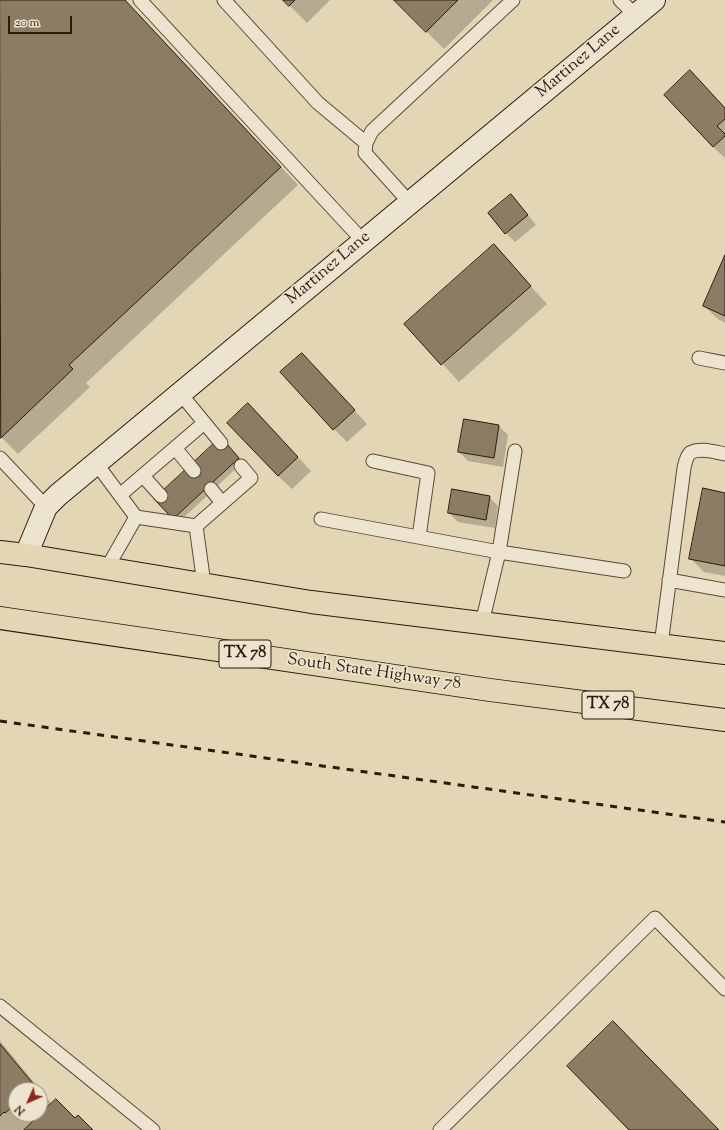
<!DOCTYPE html>
<style>
body{margin:0}
#map{position:relative;width:725px;height:1130px;overflow:hidden;background:#e2d6b5;font-family:"Sorts Mill Goudy",serif}
canvas{display:block}
.north{position:absolute;left:8px;top:1082px;width:40px;height:40px;box-sizing:border-box;background:#ece4cf;border:1px solid #a09381;border-radius:50%;rotate:225deg;font-size:11px;font-weight:700;line-height:16px;text-align:center;color:#2e1a0d}
.north::after{content:'';display:block;margin:auto;width:14px;height:18px;background:#8f2418;clip-path:polygon(50% 0,100% 100%,50% 72%,0 100%)}
.scale{position:absolute;left:8px;top:16px;width:64px;height:18px;box-sizing:border-box;border:2px solid #2e1a0d;border-top:0;padding-left:5px;font-size:12px;line-height:14px;white-space:nowrap;color:#2e1a0d;-webkit-text-stroke:3px #ece4cf;paint-order:stroke}
</style>
<div id="map">
<canvas width="725" height="1130"></canvas>
<div class="north">N</div>
<div class="scale">20 m</div>
</div>
<script>
const g = document.querySelector('canvas').getContext('2d');
g.lineJoin = 'round';
function fill(path, color) { g.fillStyle = color; g.fill(path, 'evenodd'); }
function trace(path, color, width, dash) { g.strokeStyle = color; g.lineWidth = width; g.lineCap = dash ? 'butt' : 'round'; g.setLineDash(dash || []); g.stroke(path); }
function label(font, color, halo, rows, align = 'center') {
  g.font = font + ' "Sorts Mill Goudy",serif'; g.lineWidth = 3.5; g.setLineDash([]); g.textBaseline = 'middle'; g.strokeStyle = halo; g.fillStyle = color; for (const [text, x, y, turn = 0] of rows) {
    g.save(); g.translate(x, y); g.rotate((+turn || 0) * Math.PI / 180); g.textAlign = isNaN(turn) ? turn : align; if (halo) g.strokeText(text, 0, 0); g.fillText(text, 0, 0); g.restore();
  }
}
const shadow = new Path2D(`
 M 0,0 L 125,0 L 298,185 L 86,383 L 90,387 L 18,454 L 0,436 Z
 M 284,0 L 330,0 L 307,23 Z
 M 395,0 L 493,0 L 444,49 Z
 M 665,95 L 725,108 L 725,158 L 713,147 Z
 M 520,205 L 536,225 L 515,242 L 506,233 Z
 M 494,246 L 547,304 L 459,382 L 406,324 Z
 M 725,257 L 725,323 L 718,319 L 704,306 Z
 M 315,367 L 367,424 L 347,442 L 334,429 Z
 M 261,418 L 311,471 L 292,489 L 278,476 Z
 M 464,421 L 499,426 L 508,435 L 503,467 L 468,461 L 459,452 Z
 M 221,439 L 243,462 L 178,523 L 155,499 Z
 M 725,494 L 725,576 L 704,572 L 691,559 Z
 M 489,497 L 498,506 L 495,528 L 458,522 L 449,513 Z
 M 0,1041 L 52,1104 L 92,1130 L 0,1130 ZM 16,1090 L 40,1090 L 40,1114 L 16,1114 Z`);
const building = new Path2D(`
 M 0,0 L 125,0 L 281,167 L 69,365 L 73,369 L 1,438 Z
 M 283,0 L 295,0 L 289,6 Z
 M 394,0 L 458,0 L 426,32 Z
 M 690,70 L 725,108 L 725,119 L 717,126 L 725,134 L 725,136 L 713,147 L 664,95 Z
 M 511,194 L 528,215 L 505,234 L 488,213 Z
 M 494,244 L 531,286 L 441,365 L 404,324 Z
 M 725,255 L 725,316 L 703,306 Z
 M 302,353 L 355,410 L 333,430 L 280,372 Z
 M 248,403 L 298,457 L 278,476 L 227,423 Z
 M 464,419 L 499,425 L 494,458 L 458,452 Z
 M 221,437 L 239,458 L 173,519 L 154,499 Z
 M 703,488 L 725,493 L 725,566 L 689,559 Z
 M 452,489 L 490,496 L 486,520 L 448,513 Z
 M 613,1021 L 719,1130 L 629,1130 L 567,1066 Z
 M 0,1044 L 35,1086 L 30,1090 L 16,1090 L 16,1104 L 5,1113 L 4,1112 L 0,1116 Z
 M 56,1099 L 75,1118 L 78,1115 L 93,1130 L 24,1130 Z`);
const lane = new Path2D(`
 M 140,0 L 363,241
 M 224,0 L 318,103 L 366,143
 M 620,0 L 635,15
 M 410,203 L 365,153 L 366,143 L 372,131 L 513,0
 M 699,358 L 725,363
 M 180,393 L 221,443
 M 175,448 L 194,471
 M 0,458 L 46,507
 M 373,461 L 428,473 L 419,537
 M 96,463 L 136,517
 M 143,476 L 161,496
 M 211,489 L 222,503
 M 120,495 L 204,423
 M 321,519 L 499,552 L 624,571
 M 196,526 L 251,478 L 241,466
 M 107,568 L 136,517 L 196,526 L 204,584
 M 669,580 L 725,590
 M 482,623 L 499,552 L 515,451
 M 661,645 L 684,468 C 685,464 686,457 690,453 C 699,447 715,452 725,454
 M 0,1006 L 153,1130
 M 440,1130 L 655,918 L 725,989`);
const secondary = new Path2D(`
 M 26,555 L 46,507 L 58,495 L 654,0`);
const primary = new Path2D(`
 M 0,552 L 26,555 L 311,602 L 725,653
 M 0,618 L 490,690 L 725,720`);
const rail = new Path2D(`
 M 0,721 L 725,822`);
const shields = [
 [245,654,52],
 [608,705,52]
];
const shieldNames = [
 ["TX 78",245,654],
 ["TX 78",608,705]
];
const streetNames = [
 ["Martinez Lane",579,62,-40],
 ["Martinez Lane",329,269,-40],
 ["South State Highway 78",374,673,8]
];
fill(shadow, '#0003');
fill(building, '#8c7c64');
trace(building, '#2e1a0d', 1);
trace(lane, '#5b4937', 15);
trace(secondary, '#2e1a0d', 24);
trace(primary, '#2e1a0d', 24);
trace(lane, '#ece4cf', 13);
trace(secondary, '#ece4cf', 22);
trace(primary, '#e2d6b5', 22);
trace(rail, '#2e1a0d', 3, [7, 7]);
for (const [x, y, w] of shields) { const box = new Path2D(); box.roundRect(x - w / 2, y - 14, w, 28, 3); g.fillStyle = '#ece4cf'; g.fill(box); trace(box, '#2e1a0d', 1); }
label('bold 16px', '#2e1a0d', null, shieldNames);
label('17px', '#2e1a0d', '#ece4cf', streetNames);
</script>
